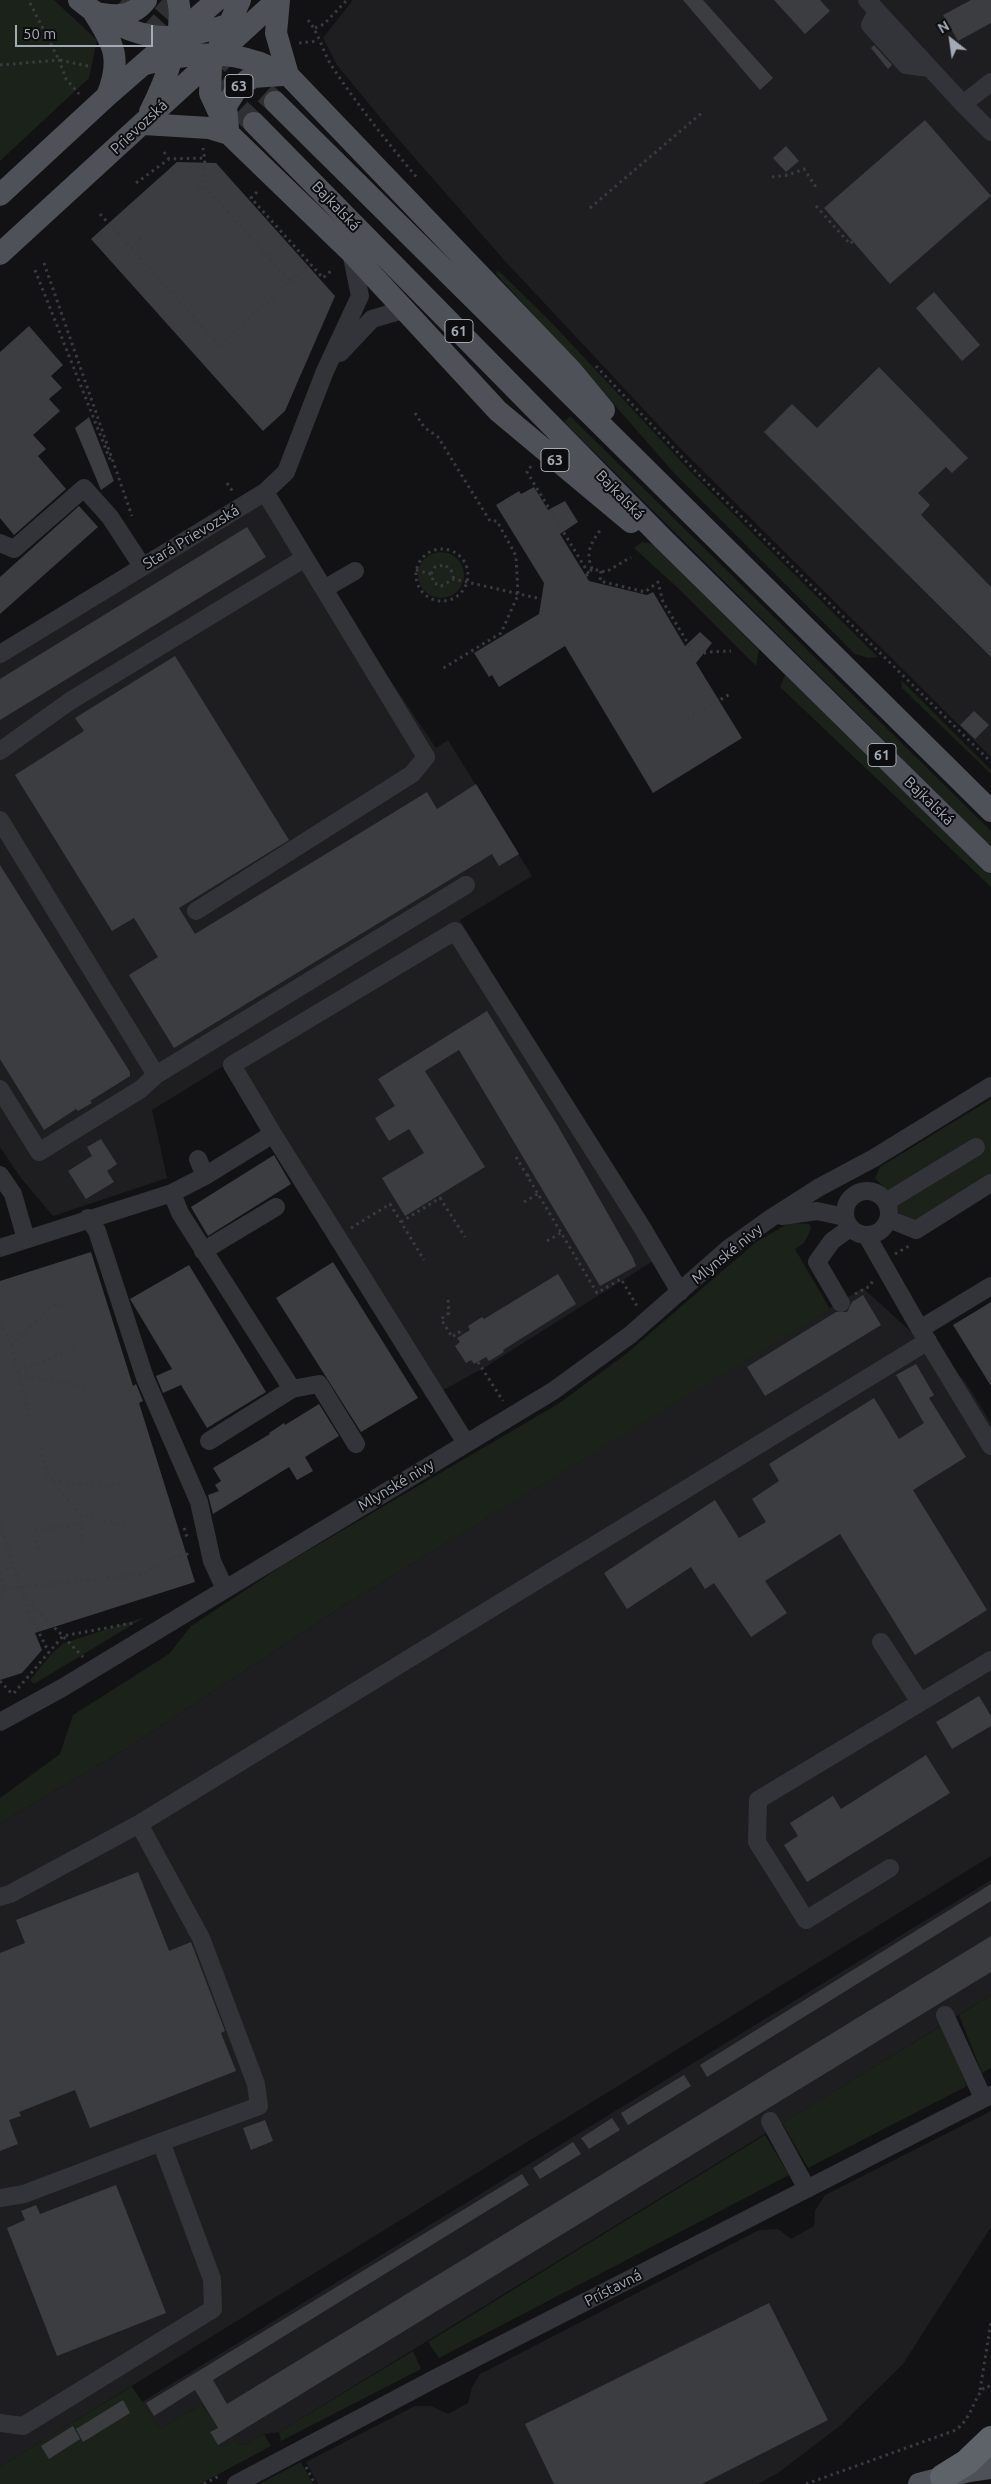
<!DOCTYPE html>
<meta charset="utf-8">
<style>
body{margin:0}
#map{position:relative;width:991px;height:2484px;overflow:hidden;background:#121214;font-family:Ubuntu,sans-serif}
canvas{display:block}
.north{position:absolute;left:926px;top:15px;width:50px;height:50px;-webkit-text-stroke:4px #0d0d0f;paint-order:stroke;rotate:330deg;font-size:14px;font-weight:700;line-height:20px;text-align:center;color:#a2aab5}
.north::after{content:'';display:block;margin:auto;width:18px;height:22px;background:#a2aab5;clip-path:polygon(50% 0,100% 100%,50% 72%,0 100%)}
.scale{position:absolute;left:15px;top:25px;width:138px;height:22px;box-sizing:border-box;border:2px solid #a2aab5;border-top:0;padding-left:6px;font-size:15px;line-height:18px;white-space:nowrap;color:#a2aab5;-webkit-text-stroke:4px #0d0d0f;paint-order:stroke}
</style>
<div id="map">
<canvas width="991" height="2484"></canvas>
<div class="north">N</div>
<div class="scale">50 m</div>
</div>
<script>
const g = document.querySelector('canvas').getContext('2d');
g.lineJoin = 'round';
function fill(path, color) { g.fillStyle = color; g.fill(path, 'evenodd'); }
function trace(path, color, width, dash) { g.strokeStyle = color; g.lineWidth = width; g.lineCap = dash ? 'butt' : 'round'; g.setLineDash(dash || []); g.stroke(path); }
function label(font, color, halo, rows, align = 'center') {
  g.font = font + ' Ubuntu,sans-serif'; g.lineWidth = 4; g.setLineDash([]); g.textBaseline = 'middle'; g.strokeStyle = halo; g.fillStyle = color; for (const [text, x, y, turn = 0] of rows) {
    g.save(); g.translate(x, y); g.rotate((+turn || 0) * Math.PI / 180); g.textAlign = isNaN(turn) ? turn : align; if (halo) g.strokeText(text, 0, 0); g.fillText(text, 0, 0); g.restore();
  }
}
const built = new Path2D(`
 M 353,0 L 991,0 L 991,757 L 680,448 L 504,260 L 393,133 L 337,65 L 323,38 Z
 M 263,484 L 317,571 L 436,748 L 448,740 L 532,876 L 460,920 L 664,1254 L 487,1366 L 427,1399 L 225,1065 L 152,1110 L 167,1178 L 53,1216 L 21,1178 L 0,1147 L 0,645 Z
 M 863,1288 L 964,1380 L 991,1423 L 991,1856 L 0,2467 L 0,1823 L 129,1747 L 343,1606 Z
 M 991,1880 L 991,1995 L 279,2432 L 264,2434 L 244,2445 L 237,2443 L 235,2441 L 226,2446 L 218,2445 L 210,2432 L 218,2428 L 202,2404 L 159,2429 L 142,2402 Z
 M 991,2111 L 991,2227 L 903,2364 L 841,2425 L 778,2473 L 758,2484 L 318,2484 L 306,2462 L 415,2406 L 431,2406 L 448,2414 L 468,2403 L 472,2387 L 480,2374 L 759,2230 L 778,2229 L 791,2239 L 814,2226 L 815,2211 L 825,2195 Z`);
const green = new Path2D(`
 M 0,0 L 54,0 L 97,40 L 89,78 L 0,161 Z
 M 499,271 L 550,321 L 692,473 L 878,657 L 868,658 L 855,654 L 674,473 L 584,370 L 497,275 L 496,272 Z
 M 570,416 L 991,831 L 991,847 L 564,422 Z
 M 642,542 L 654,544 L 759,650 L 756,666 L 680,590 L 634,548 Z
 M418 575a23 23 0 1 1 46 0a23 23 0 1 1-46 0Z
 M 785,675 L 991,875 L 991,887 L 780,687 Z
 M 901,680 L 991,770 L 991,774 L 902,688 Z
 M 991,1099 L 991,1174 L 914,1221 L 899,1213 L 890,1193 L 875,1178 L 880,1167 Z
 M 789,1223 L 810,1224 L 811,1229 L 804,1243 L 795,1249 L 830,1309 L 343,1606 L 129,1747 L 0,1823 L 0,1798 L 60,1754 L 73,1715 L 169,1654 L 191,1626 L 285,1564 L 558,1404 L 626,1354 L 756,1242 Z
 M 145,1617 L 34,1684 L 30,1680 L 53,1652 L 64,1643 Z
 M 991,1995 L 991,2068 L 982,2073 L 959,2015 Z
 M 941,2026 L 967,2086 L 808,2168 L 782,2123 Z
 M 765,2135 L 789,2175 L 439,2358 L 428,2342 Z
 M 413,2351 L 421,2369 L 281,2441 L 279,2432 Z
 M 132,2386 L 159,2429 L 202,2404 L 218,2428 L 210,2432 L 218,2445 L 226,2446 L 235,2440 L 237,2443 L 244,2445 L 264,2434 L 271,2446 L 200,2484 L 0,2484 L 0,2467 Z
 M 301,2462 L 313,2484 L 259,2484 Z`);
const building = new Path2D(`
 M 683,0 L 703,0 L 773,78 L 760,90 Z
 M 774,0 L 820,0 L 830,11 L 805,34 Z
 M 971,0 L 991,0 L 991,23 L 958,41 L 943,15 Z
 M 874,45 L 892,65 L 888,69 L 871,48 Z
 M 925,120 L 991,196 L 890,284 L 824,208 Z
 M 786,146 L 799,161 L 786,172 L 773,158 Z
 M 177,162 L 216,163 L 335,296 L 285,411 L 263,431 L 91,239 Z
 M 934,292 L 980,345 L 962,361 L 916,308 Z
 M 29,326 L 63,365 L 51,376 L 62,388 L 49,399 L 60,411 L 33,435 L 46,449 L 38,456 L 66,489 L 14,535 L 0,518 L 0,352 Z
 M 879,367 L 968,458 L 952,473 L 946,467 L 918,493 L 930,505 L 921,515 L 991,587 L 991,657 L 764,432 L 792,404 L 817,428 Z
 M 89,417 L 114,481 L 101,490 L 75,428 Z
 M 534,487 L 548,510 L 565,501 L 578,522 L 560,534 L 589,581 L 647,595 L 653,592 L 685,646 L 700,632 L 712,643 L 696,663 L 742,738 L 653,793 L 565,646 L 499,687 L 492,675 L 489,677 L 474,653 L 539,614 L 544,583 L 496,505 L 519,491 L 521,494 Z
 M 79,506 L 98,527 L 0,614 L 0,577 Z
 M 247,527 L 266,557 L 0,720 L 0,679 Z
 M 175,656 L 289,840 L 179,908 L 195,934 L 427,792 L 437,809 L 476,784 L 519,854 L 499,866 L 492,854 L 174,1048 L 129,975 L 158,957 L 134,918 L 112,931 L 15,775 L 84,731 L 75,718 Z
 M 974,711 L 989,725 L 975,739 L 960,725 Z
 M 0,865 L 130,1072 L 130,1076 L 90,1101 L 92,1103 L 78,1111 L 76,1109 L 44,1130 L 0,1059 Z
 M 487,1011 L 558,1126 L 633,1258 L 636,1266 L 600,1286 L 459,1050 L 425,1071 L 485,1167 L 405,1216 L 382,1178 L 424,1153 L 409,1129 L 389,1141 L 375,1118 L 395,1106 L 378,1079 Z
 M 101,1139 L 117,1164 L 107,1171 L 114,1182 L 86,1199 L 68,1171 L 92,1156 L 87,1147 Z
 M 274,1155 L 291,1184 L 208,1236 L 191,1207 Z
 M 91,1252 L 133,1386 L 136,1384 L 143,1401 L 139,1403 L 195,1582 L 35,1633 L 42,1650 L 22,1673 L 0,1680 L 0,1281 Z
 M 333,1262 L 418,1398 L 361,1432 L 276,1298 Z
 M 189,1265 L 266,1392 L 207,1428 L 181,1385 L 163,1393 L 156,1376 L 172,1369 L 130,1299 Z
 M 558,1274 L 576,1304 L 503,1350 L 504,1352 L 489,1361 L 486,1357 L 474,1364 L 471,1360 L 466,1363 L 455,1346 L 460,1342 L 457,1338 L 470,1330 L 468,1326 L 482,1317 L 484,1319 Z
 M 863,1295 L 881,1325 L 765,1396 L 747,1367 L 836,1312 L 847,1312 L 852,1302 Z
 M 991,1302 L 991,1386 L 953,1325 Z
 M 916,1364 L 934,1395 L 929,1398 L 966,1457 L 913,1490 L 987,1610 L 915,1655 L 840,1534 L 765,1581 L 787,1613 L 751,1637 L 714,1583 L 705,1589 L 691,1567 L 627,1609 L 604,1573 L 715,1500 L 739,1538 L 766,1522 L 752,1499 L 779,1481 L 769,1464 L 874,1398 L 899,1439 L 924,1423 L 896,1375 Z
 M 319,1404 L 339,1436 L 305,1457 L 313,1471 L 297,1480 L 289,1467 L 213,1514 L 208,1495 L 219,1491 L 215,1485 L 221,1481 L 213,1468 L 270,1434 L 269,1433 L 284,1423 L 285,1425 Z
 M 979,1696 L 991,1716 L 991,1726 L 952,1749 L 936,1722 Z
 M 926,1755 L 950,1793 L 807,1882 L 784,1845 L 798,1836 L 790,1823 L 833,1796 L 841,1809 Z
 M 138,1872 L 169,1951 L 191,1942 L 225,2031 L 221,2033 L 236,2071 L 90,2128 L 75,2090 L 19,2112 L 21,2116 L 9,2120 L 18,2144 L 0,2151 L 0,1953 L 25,1943 L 16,1920 Z
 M 991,1884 L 991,1901 L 707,2077 L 700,2065 Z
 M 991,1936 L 991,1972 L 218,2445 L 210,2432 L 218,2428 L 195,2390 L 154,2416 L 146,2403 L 522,2174 L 529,2185 L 213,2380 L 227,2404 Z
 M 684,2075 L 691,2086 L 628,2125 L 621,2113 Z
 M 612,2118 L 620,2130 L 589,2149 L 581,2138 Z
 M 265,2120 L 273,2141 L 251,2150 L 243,2128 Z
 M 573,2142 L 581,2154 L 540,2179 L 533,2168 Z
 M 116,2185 L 166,2313 L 57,2356 L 7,2228 L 25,2220 L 21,2211 L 36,2205 L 40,2214 Z
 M 769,2303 L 828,2420 L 702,2484 L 554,2484 L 525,2424 Z
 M 123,2400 L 130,2413 L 83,2442 L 76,2429 Z
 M 73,2426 L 80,2439 L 49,2459 L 41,2446 Z`);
const majorTunnel = new Path2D(`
 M 122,0 L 169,43
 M 162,0 L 189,24
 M 216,49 L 275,102
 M 216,87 L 254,123`);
const path = new Path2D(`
 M 30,3 L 59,60 L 88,66
 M 308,20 C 319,33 323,53 333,68 C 359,107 388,143 418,179
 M 315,28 L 324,24 L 347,0
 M 299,43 L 318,41
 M 0,65 L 59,60 L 66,79 L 79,94
 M 164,152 L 169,159
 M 772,177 L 788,175 L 804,169 L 816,187
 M 136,183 L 169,159 L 205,158
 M 199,188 C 207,179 205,158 203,148
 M 257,192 L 251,198 L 323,278 L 332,270
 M 816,206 L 850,244 L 853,241
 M 590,208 L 704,111
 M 100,214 L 131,248 L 144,235
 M 131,248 L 219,345 L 290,281 L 203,184
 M 44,263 L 132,516
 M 35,270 L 111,462
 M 290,281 L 310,264
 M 596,366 L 697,473 L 991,762
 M 415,413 L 424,427 L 438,437 L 490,521 L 497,521 L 516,556 L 518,595 L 501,633 L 442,669
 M 531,466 L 527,472 L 589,574
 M 227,483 L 233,492
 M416 575a26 26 0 1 1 52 0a26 26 0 1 1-52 0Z
 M 592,569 C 585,552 591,543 601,529
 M 416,570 L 431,574 L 434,583 L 441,586 L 454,579 L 541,599
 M 601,571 L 600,581 L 645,592 L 658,582 L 663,602 L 695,655
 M 431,574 L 435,567 L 445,565 L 451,570 L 454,579
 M 586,576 L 592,569 L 606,572 L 631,557
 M 691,656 L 709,652 L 731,651
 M 687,719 L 730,694
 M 516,1157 L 597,1293 L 621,1279 L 637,1306
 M 527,1176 L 533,1172
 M 524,1202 L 538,1194
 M 401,1222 L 440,1198 L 465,1237
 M 351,1228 L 390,1204 L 424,1260
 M 547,1241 L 561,1233
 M 895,1254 L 909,1246
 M 855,1294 L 870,1286 L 873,1280
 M 448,1300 L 449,1313 L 441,1319 L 452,1337 L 459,1332 L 461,1336
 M 0,1322 L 11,1345 L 30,1418
 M 11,1345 L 50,1307 L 62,1305
 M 478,1362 L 503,1401
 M 18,1371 L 76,1348
 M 19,1376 L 88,1387
 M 40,1448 L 48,1476 L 81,1515 L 120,1524 L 130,1520
 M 53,1481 L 106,1486 L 119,1483
 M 81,1515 L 83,1545
 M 0,1524 L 27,1608 L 49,1653
 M 184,1528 L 187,1537
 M 38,1549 L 33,1535 L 36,1530 L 82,1524
 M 0,1572 L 5,1589 L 0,1589
 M 0,1572 L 13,1567
 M 23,1595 L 83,1657
 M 0,1596 L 5,1589 L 143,1574 L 171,1558 L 192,1553
 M 0,1681 L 13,1695
 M 14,1693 L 63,1636 L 133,1623
 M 980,2390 L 991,2322
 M 306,2467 L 315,2484
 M 204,2484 L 219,2476
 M 806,2484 L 956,2430 C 974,2415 972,2399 986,2386 L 991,2387`);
const minor = new Path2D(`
 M 867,0 L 963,104
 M 877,12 L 870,25 L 906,65 L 929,68
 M 991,82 L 963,104 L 991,132
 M 340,353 L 372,319 L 406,309
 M 0,543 L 14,549 L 84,488 L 110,517 L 142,566
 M 305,558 L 324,589 L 355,571
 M 0,654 L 265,492 L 286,472 L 325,371 L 360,296 L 351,252
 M 0,751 L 70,701 L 305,558 L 265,492
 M 0,820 L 156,1075
 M 196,911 L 412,774 L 426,757 L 324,589
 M 0,1089 L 39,1152 L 141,1089 L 156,1075 L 466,885
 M 198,1159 L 205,1176
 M 0,1175 L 13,1194 L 26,1239
 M845 1213a22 22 0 1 1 44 0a22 22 0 1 1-44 0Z
 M 172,1193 L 180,1213 L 292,1389 L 319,1384 L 356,1444
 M 886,1202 L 976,1147
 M 782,1216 L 817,1211 L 845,1217
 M 88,1218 L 97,1231 L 145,1378 L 199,1502 L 212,1561 L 225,1589
 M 889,1219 L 916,1230 L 991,1183
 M 867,1236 L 920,1329 L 991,1286
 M 0,1248 L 172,1193 L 205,1176 L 273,1134
 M 203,1251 L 276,1207
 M 841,1303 L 817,1262 L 832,1241 L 850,1228
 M 922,1332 L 991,1446
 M 209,1441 L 292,1389
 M 466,1443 L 273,1134 L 232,1065 L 455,931 L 643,1229 L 680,1292
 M 881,1642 L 920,1702
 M 0,1722 L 62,1688 L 553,1391 L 630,1335 L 729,1248 L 771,1218 L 818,1188 L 874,1158 L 991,1086
 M 139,1824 L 928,1341
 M 890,1868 L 806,1920 L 757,1842 L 758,1800 L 991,1660
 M 0,1897 L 10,1894 L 139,1824 L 201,1938 L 256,2084 L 259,2106 L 161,2142 L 212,2279 L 213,2309 L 23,2426 L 0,2423
 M 945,2015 L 983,2098
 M 770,2121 L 807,2189
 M 0,2198 L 24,2194 L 161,2142
 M 236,2484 L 436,2378 L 991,2095`);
const major = new Path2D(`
 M 79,0 C 100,18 134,36 163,37 C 186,37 216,30 238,21
 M 240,0 L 211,65 L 210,93 L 229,134 L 351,252 L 498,411 L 631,522
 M 279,0 L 276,33 L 288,75
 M 94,13 C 114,44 122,60 107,96
 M 103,14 C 120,17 135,15 146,0
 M 145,64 C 184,54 220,49 260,63 C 269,67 279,72 288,75 L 570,369 L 604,410
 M 275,102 L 991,811
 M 150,112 C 164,84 186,31 178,0
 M 254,123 L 663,539 L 991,862
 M 144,124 L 209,128 L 229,134
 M 228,129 L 226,106 L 238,87 L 253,77 L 282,75
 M 0,195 L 107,96 L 217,0
 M 0,254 L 277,0
 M 919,2484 L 969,2471 L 991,2468`);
const highway = new Path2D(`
 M 943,2477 L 967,2462 L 991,2439`);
const shields = [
 [239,86,28],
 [459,331,28],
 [555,460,28],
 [882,755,28]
];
const shieldNames = [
 ["63",239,86],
 ["61",459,331],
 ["63",555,460],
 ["61",882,755]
];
const streetNames = [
 ["Prievozská",139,127,-43],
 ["Bajkalská",336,206,46],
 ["Bajkalská",620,495,46],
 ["Stará Prievozská",191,537,-31],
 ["Bajkalská",929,801,44],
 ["Mlynské nivy",727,1254,-39],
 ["Mlynské nivy",396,1485,-31],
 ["Prístavná",613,2288,-27]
];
fill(built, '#1e1e21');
fill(green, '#1a221a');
fill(building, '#3c3d41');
trace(majorTunnel, '#2f3034', 22, [22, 11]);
trace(path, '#393b40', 3, [2.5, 4]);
trace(minor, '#333439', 18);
trace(major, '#4e5158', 22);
trace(highway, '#5e636a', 26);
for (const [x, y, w] of shields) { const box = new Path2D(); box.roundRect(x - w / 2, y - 11.5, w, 23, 4); g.fillStyle = '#0d0d0f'; g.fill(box); trace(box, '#a2aab5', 1); }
label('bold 14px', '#a2aab5', null, shieldNames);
label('15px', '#a2aab5', '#0d0d0f', streetNames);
</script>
